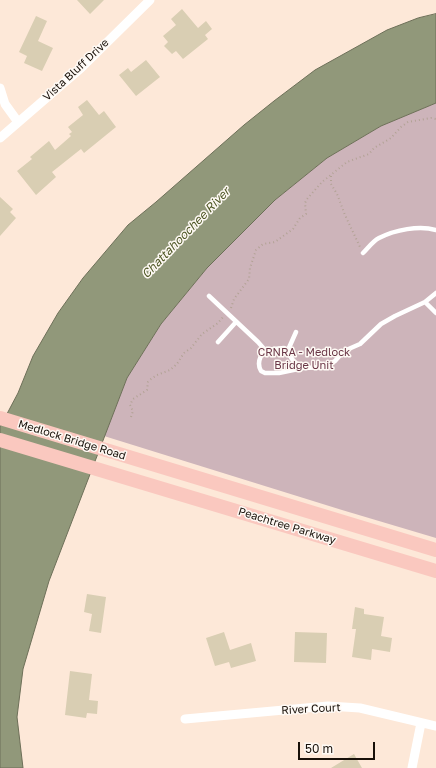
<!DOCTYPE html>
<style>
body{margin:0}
#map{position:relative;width:436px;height:768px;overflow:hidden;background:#fde8d8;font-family:"Golos Text",sans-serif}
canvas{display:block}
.scale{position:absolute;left:298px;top:742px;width:77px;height:18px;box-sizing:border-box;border:2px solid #181009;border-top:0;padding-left:5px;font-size:12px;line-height:14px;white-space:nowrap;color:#181009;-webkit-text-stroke:3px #fef9f4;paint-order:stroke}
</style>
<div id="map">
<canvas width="436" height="768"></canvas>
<div class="scale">50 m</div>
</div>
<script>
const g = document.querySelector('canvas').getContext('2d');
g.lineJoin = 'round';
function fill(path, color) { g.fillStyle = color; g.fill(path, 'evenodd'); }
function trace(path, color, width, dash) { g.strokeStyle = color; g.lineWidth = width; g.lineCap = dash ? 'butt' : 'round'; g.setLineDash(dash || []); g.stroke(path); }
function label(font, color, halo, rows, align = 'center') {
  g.font = font + ' "Golos Text",sans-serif'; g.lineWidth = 3; g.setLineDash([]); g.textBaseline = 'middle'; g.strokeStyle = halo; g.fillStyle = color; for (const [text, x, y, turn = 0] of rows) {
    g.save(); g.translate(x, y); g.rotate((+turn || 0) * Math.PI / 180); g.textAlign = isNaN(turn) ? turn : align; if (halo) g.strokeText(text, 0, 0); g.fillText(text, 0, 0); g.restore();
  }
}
const green = new Path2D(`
 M 436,103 L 436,538 L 342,510 L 104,436 L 127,378 L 161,324 L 207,268 L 275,200 L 327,158 L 381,126 Z`);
const water = new Path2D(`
 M 436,14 L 436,103 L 381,126 L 327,158 L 275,200 L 207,268 L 161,324 L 127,378 L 49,581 L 23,669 L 17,717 L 23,768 L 0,768 L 0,427 L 18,393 L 33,356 L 58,313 L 83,278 L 128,225 L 156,202 L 244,125 L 274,101 L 315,70 L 387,30 L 418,18 Z`);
const building = new Path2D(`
 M 77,0 L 104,0 L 90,14 Z
 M 182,9 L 198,28 L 206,21 L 212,29 L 205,35 L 208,39 L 183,59 L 176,51 L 172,54 L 164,46 L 168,42 L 163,36 L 176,25 L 171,19 Z
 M 36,16 L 47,21 L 38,41 L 53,48 L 42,71 L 24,63 L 27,56 L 19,52 Z
 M 146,60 L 160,77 L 136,96 L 119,75 L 128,68 L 131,72 Z
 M 87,100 L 99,115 L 104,111 L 116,127 L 84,153 L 81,149 L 52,172 L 56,177 L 36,195 L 17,171 L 32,159 L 30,157 L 49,141 L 55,150 L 71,136 L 69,134 L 72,132 L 68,127 L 83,115 L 78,107 Z
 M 0,197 L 13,209 L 10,212 L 16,218 L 0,236 Z
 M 87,594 L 106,597 L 101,633 L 89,631 L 92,614 L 84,612 Z
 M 355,607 L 364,609 L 364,614 L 384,617 L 381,636 L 392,638 L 390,652 L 372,649 L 371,660 L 352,657 L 356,629 L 352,629 Z
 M 224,632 L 230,650 L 251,643 L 256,661 L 231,668 L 229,662 L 215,666 L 206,638 Z
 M 295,632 L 327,633 L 326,663 L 294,662 Z
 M 70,671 L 92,674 L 89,700 L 98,701 L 97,714 L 87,713 L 86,718 L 65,715 Z
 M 354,754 L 362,768 L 331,768 Z`);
const path = new Path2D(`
 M 331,176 L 331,184 L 337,194 L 345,215 L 360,247
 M 231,308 L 234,299 L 249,279 L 250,268 L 256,250 L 263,244 L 275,242 L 279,239 L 293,229 L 300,218 L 306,214 L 305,203 L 307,199 L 322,182 L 347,162 L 369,154 L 374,148 L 391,138 L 401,127 L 408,122 L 431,118 L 436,119
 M 131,417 L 133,411 L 130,405 L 133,399 L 147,390 L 148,382 L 151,379 L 157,375 L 170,370 L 177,364 L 184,353 L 191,348 L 202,334 L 218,323 L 223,317`);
const service = new Path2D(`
 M 363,253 C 368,248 373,241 379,238 C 395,230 419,225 436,230
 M 209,296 L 258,342 L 265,350
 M 425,302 L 436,313
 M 296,332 L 288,350 C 290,359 295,363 303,368
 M 218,342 L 236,322
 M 288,350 L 284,348 L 265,350 C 260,356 257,364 261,371 L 265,373 L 279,373 L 303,368 L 325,367 L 335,361 L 344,351 L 360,344 L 381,324 L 395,316 L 425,302 L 436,293`);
const minor = new Path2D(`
 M 0,88 L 5,104 L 18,122
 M 0,138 L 81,68 L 150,0
 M 185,719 L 328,706 L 360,708 L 436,726
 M 412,768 L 421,723`);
const trunk = new Path2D(`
 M 0,418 L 436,550
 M 0,440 L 436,571`);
const streetNames = [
 ["Vista Bluff Drive",76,70,-43],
 ["Medlock Bridge Road",72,440,17],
 ["Peachtree Parkway",287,526,17],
 ["River Court",311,709,-3]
];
const parkNames = [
 ["CRNRA - Medlock",304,353],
 ["Bridge Unit",304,366]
];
const waterNames = [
 ["Chattahoochee River",186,233,-46]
];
fill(green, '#cdb4ba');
fill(water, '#91987a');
trace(water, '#6d6f58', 1);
fill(building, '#d9ceb3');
trace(path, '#b2a295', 2, [1, 3]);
trace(service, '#fff', 4.5);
trace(minor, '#fff', 9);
trace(trunk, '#fac8bf', 14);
label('11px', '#181009', '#fef9f4', streetNames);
label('11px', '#6a3747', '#fef9f4', parkNames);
label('italic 12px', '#505927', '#fef9f4', waterNames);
</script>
